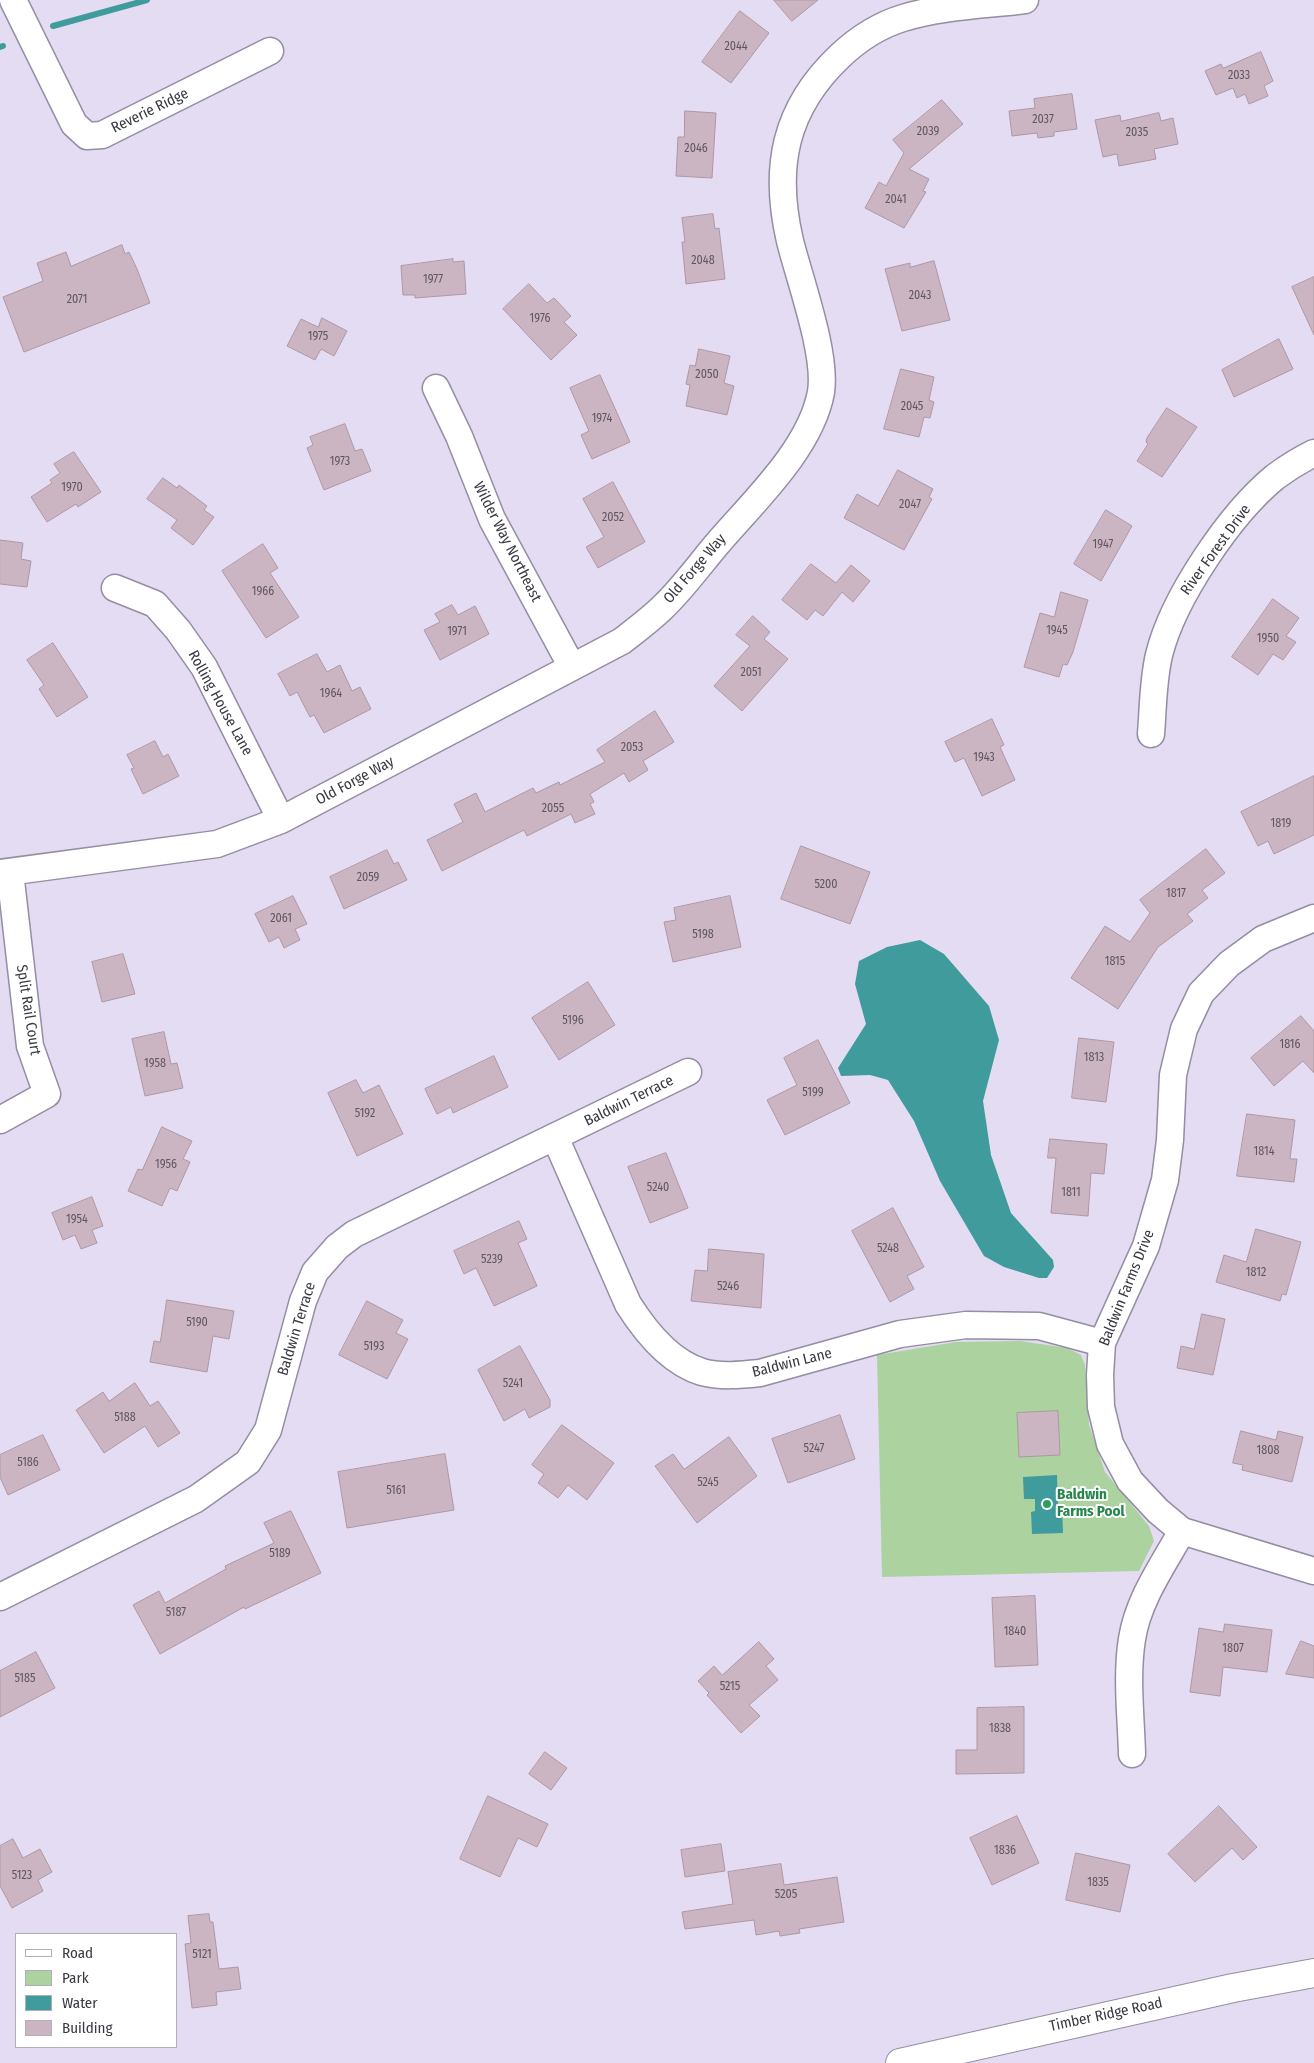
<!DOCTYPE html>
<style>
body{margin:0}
#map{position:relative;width:1314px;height:2063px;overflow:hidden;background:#e4dcf3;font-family:"Fira Sans Condensed",sans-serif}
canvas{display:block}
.legend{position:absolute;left:15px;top:1933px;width:162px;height:115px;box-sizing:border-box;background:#fff;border:1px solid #b0afb3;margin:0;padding:6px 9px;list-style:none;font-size:15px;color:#393740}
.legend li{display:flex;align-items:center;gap:10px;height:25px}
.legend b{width:25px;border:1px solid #b0afb3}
</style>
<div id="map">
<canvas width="1314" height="2063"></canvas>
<ul class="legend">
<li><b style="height:6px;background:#fff"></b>Road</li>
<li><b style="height:14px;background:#abd29f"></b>Park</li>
<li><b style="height:14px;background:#409b9c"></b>Water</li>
<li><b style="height:14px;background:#ccb5c2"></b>Building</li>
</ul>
</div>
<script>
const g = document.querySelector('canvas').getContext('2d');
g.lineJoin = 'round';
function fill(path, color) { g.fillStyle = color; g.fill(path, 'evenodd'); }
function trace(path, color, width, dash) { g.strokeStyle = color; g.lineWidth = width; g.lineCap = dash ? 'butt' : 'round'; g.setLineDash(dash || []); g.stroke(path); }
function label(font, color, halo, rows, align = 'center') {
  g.font = font + ' "Fira Sans Condensed",sans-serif'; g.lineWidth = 4; g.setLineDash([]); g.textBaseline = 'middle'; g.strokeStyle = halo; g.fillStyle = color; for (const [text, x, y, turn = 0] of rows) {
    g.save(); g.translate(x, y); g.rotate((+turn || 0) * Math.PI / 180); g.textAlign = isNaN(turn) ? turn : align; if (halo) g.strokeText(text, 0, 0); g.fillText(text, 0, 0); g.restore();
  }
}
const green = new Path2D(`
 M 1020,1341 L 1067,1348 L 1081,1355 L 1085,1365 L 1089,1425 L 1105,1472 L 1149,1526 L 1154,1541 L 1139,1571 L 882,1577 L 877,1355 L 956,1342 Z`);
const water = new Path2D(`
 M 920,940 L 944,954 L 989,1006 L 999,1040 L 983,1101 L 991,1155 L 1011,1213 L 1053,1260 L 1054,1267 L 1047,1278 L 1039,1278 L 1004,1267 L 984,1256 L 940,1181 L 914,1121 L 888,1080 L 870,1075 L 841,1076 L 838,1068 L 866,1024 L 855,984 L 859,961 L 887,947 Z
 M 1057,1475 L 1058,1508 L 1062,1508 L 1063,1533 L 1032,1534 L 1031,1512 L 1035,1511 L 1035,1499 L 1024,1499 L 1023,1477 Z`);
const stream = new Path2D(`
 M 53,26 L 147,0
 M 0,47 L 3,46`);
const building = new Path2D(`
 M 774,0 L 818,0 L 792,21 Z
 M 740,11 L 769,33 L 731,83 L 702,62 Z
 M 1261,52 L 1273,81 L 1264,86 L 1268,96 L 1249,104 L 1245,94 L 1237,98 L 1233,88 L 1216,95 L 1205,71 L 1221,64 L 1223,68 Z
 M 1072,94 L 1077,129 L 1054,132 L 1054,136 L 1038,138 L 1037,133 L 1012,136 L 1009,111 L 1035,108 L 1034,99 Z
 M 942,100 L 963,124 L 909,169 L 929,179 L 923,191 L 926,192 L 904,228 L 865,208 L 879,182 L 886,186 L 904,153 L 893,140 Z
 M 685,111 L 716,113 L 712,178 L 676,176 L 678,137 L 684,137 Z
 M 1159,113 L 1161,121 L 1173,118 L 1178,144 L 1154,149 L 1156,159 L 1119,166 L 1117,154 L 1103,157 L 1095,120 L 1120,115 L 1121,121 Z
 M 713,214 L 715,229 L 719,228 L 725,279 L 686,284 L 682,242 L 685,242 L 682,218 Z
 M 122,245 L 125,254 L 129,252 L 137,269 L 150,303 L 24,352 L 3,297 L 43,281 L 37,263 L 66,252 L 71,266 Z
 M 453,259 L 453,262 L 464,261 L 466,294 L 415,298 L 415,295 L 403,295 L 401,266 Z
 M 934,261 L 950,320 L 902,331 L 885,269 L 910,263 L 910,267 Z
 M 1314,277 L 1314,335 L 1292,287 Z
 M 529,284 L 547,303 L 554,298 L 571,316 L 564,322 L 577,335 L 551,360 L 503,309 Z
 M 322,318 L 347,331 L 334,356 L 321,349 L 315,360 L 287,346 L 301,319 L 318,327 Z
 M 1279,339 L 1293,369 L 1234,397 L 1222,370 Z
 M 699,349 L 730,356 L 724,383 L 734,386 L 727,415 L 686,406 L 690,385 L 686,384 L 690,365 L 695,366 Z
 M 901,369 L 934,377 L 929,400 L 934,402 L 930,418 L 924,417 L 919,437 L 884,429 Z
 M 600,375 L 630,442 L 592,459 L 581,435 L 589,431 L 570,388 Z
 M 1167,408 L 1197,427 L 1162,477 L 1137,461 L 1148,444 L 1146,442 L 1147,438 Z
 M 345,424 L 355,451 L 362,449 L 371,471 L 324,490 L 307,448 L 313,445 L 310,437 Z
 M 74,452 L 101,492 L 78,507 L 76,504 L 47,522 L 31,497 L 52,483 L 50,480 L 60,473 L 54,464 Z
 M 898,470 L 933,489 L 929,497 L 932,499 L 904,550 L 844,518 L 857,494 L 878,506 Z
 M 163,478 L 177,488 L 179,485 L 207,506 L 204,510 L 214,517 L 193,545 L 171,528 L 177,520 L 147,499 Z
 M 613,482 L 645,542 L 598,568 L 586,547 L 604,537 L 583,499 Z
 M 1106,510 L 1132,526 L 1101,581 L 1074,564 Z
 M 0,540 L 23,543 L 21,559 L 31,561 L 27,587 L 0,584 Z
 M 263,544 L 278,568 L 270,573 L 299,617 L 266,638 L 222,571 Z
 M 811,564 L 836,583 L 851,565 L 870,581 L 853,602 L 842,592 L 823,616 L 815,610 L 807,620 L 782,600 Z
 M 1061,592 L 1088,600 L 1073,652 L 1067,665 L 1063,664 L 1059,677 L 1024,667 L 1040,613 L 1054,617 Z
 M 1273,599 L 1299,618 L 1286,636 L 1296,642 L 1283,660 L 1273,654 L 1258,675 L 1232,657 Z
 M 452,605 L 458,615 L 475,606 L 489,634 L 440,660 L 424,630 L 440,622 L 435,614 Z
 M 753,616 L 770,632 L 764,639 L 788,659 L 742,711 L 714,686 L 750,646 L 736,635 Z
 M 53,643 L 88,697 L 57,717 L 39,689 L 44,685 L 27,660 Z
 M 317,654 L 327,672 L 340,665 L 352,691 L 360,687 L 371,709 L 324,733 L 314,715 L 310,717 L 297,692 L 290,696 L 278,674 Z
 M 655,711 L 674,742 L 643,761 L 648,770 L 629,782 L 624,773 L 590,794 L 594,802 L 590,804 L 595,814 L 575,823 L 571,814 L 527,836 L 524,830 L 442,871 L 427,840 L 463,822 L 454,804 L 476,793 L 485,812 L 533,788 L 536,793 L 559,782 L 560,785 L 605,762 L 597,750 Z
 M 992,719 L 1004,745 L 1000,747 L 1015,780 L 982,796 L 964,758 L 955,762 L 945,742 Z
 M 155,741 L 163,757 L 168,754 L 179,776 L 143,794 L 131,769 L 134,768 L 127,755 Z
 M 1314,776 L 1314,835 L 1274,854 L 1268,841 L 1258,846 L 1241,812 Z
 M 801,846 L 870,872 L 850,924 L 781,899 Z
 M 1206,849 L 1225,873 L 1202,890 L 1208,898 L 1187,914 L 1193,921 L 1158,947 L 1118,1009 L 1071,978 L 1105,926 L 1130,942 L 1150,913 L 1140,900 Z
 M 387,850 L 394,864 L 398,862 L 407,880 L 344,909 L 330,877 Z
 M 293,896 L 307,924 L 295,929 L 300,940 L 284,948 L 279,937 L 269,942 L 255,914 Z
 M 730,896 L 741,947 L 673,962 L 664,922 L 676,920 L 674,908 Z
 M 123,954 L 135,994 L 102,1002 L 92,962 Z
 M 588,982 L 615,1025 L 559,1060 L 532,1018 Z
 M 1301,1016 L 1314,1031 L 1314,1073 L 1303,1061 L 1274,1086 L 1251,1058 Z
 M 164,1032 L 171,1064 L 177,1063 L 183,1088 L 145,1096 L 132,1039 Z
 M 1079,1038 L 1114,1042 L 1106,1102 L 1072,1098 Z
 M 818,1040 L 850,1103 L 785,1135 L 767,1100 L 797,1085 L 784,1058 Z
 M 494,1056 L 508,1087 L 453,1113 L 451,1107 L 437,1114 L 425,1089 Z
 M 356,1080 L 363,1093 L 379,1085 L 403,1134 L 357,1156 L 328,1093 Z
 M 1247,1114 L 1295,1120 L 1290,1159 L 1297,1159 L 1294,1182 L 1237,1176 Z
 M 162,1127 L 192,1141 L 183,1159 L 190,1162 L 177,1191 L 170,1188 L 162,1206 L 128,1191 L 138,1169 L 142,1170 Z
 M 1050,1139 L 1107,1144 L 1104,1174 L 1091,1173 L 1088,1216 L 1051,1213 L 1056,1158 L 1048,1158 Z
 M 666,1153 L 688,1208 L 650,1223 L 628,1167 Z
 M 92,1197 L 103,1226 L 92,1230 L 97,1243 L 81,1249 L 75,1235 L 63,1240 L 52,1213 Z
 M 893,1208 L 924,1267 L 907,1276 L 914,1289 L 890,1302 L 852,1231 Z
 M 519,1221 L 527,1239 L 518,1243 L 537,1286 L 494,1306 L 476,1268 L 464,1274 L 454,1251 Z
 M 1256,1229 L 1301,1242 L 1286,1295 L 1282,1294 L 1280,1301 L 1216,1282 L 1224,1255 L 1246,1262 Z
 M 709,1249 L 764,1254 L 761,1308 L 691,1301 L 695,1270 L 707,1271 Z
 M 167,1300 L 234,1311 L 229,1339 L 213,1336 L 207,1372 L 150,1362 L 154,1341 L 160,1342 Z
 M 367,1301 L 403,1320 L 396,1333 L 408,1339 L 387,1379 L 339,1355 Z
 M 1202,1314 L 1225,1319 L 1213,1375 L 1177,1368 L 1181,1346 L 1194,1349 Z
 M 520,1346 L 550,1400 L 550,1407 L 529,1418 L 525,1409 L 504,1421 L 478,1370 Z
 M 135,1383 L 150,1406 L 158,1401 L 180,1433 L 158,1447 L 145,1426 L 104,1453 L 76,1410 L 103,1392 L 109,1401 Z
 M 1058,1411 L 1060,1455 L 1019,1457 L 1017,1413 Z
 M 840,1415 L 855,1459 L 788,1483 L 772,1439 Z
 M 562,1425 L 614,1463 L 587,1500 L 568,1485 L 558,1498 L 538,1483 L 544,1474 L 532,1465 Z
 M 1241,1431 L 1276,1440 L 1278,1431 L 1303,1437 L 1292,1482 L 1242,1470 L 1243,1465 L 1233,1463 Z
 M 43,1435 L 60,1470 L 8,1495 L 0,1477 L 0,1455 Z
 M 729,1437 L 757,1476 L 697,1523 L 655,1466 L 673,1454 L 684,1469 Z
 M 445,1454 L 454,1510 L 347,1528 L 338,1472 Z
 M 291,1511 L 321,1573 L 245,1609 L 244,1607 L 160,1654 L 133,1605 L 159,1591 L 165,1603 L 226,1569 L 225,1566 L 274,1543 L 264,1523 Z
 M 1035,1596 L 1038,1665 L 995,1667 L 992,1598 Z
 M 1225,1624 L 1272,1630 L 1267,1672 L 1223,1667 L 1220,1696 L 1190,1692 L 1199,1628 L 1223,1632 Z
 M 1301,1641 L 1314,1646 L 1314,1678 L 1286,1674 Z
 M 759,1642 L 774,1659 L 766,1666 L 778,1680 L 749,1705 L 760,1716 L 741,1733 L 707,1695 L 709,1693 L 698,1681 L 714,1666 L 722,1675 Z
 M 36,1652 L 55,1688 L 0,1717 L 0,1671 Z
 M 1024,1707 L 1024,1773 L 956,1774 L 956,1750 L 977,1750 L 977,1708 Z
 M 545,1752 L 567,1768 L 551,1790 L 529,1774 Z
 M 488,1796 L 548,1824 L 537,1847 L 518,1838 L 500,1877 L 460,1859 Z
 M 1219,1806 L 1257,1847 L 1243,1860 L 1232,1848 L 1195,1882 L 1168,1854 Z
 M 1017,1816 L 1039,1863 L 992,1885 L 970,1838 Z
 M 13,1839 L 23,1858 L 40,1849 L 52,1872 L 38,1880 L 43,1891 L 12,1908 L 0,1886 L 0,1846 Z
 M 721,1844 L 725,1871 L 685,1877 L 681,1850 Z
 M 1076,1853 L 1130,1865 L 1120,1912 L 1066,1900 Z
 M 781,1864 L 784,1885 L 837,1877 L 844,1922 L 799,1929 L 800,1933 L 780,1936 L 779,1931 L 756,1935 L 754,1920 L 685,1929 L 682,1912 L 733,1904 L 728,1872 Z
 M 209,1914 L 210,1922 L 213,1922 L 219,1969 L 238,1967 L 241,1989 L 216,1992 L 217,2005 L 192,2008 L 185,1944 L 191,1943 L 188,1916 Z`);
const minor = new Path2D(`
 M 13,0 L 74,124 L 87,136 L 102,135 L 270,51
 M 436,388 L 459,436 L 492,519 L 572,667
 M 115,588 L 155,604 L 178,630 L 204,667 L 281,820
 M 1151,734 C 1153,709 1153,680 1159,655 C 1173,598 1230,514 1275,477 C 1287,468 1300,460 1314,453
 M 0,873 L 217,844 L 281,820 L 622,641 C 636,630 651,619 663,607 C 683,588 700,564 718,543 C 754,501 811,448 821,392 C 827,354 800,281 790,241 C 773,168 784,109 840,56 C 858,39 880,25 903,18 C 942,6 986,5 1025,0
 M 1314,918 L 1263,939 L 1229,964 L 1201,993 L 1184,1029 L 1173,1075 L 1170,1140 L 1165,1180 L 1146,1246 L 1102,1343 L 1100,1375 L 1101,1407 L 1110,1444 L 1130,1481 L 1158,1511 L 1182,1531 L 1314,1571
 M 0,1120 L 47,1094 L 30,1046 L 10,872
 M 555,1137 L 628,1304 C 645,1331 669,1362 702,1372 C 720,1377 741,1375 760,1373 L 900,1334 L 966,1325 L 1039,1326 L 1102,1343
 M 0,1597 L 196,1499 L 248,1462 L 268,1430 L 303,1301 L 315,1272 L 337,1247 L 354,1234 L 688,1072
 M 1132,1754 C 1131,1717 1126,1676 1132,1639 C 1138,1600 1163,1565 1182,1531`);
const tertiary = new Path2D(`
 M 900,2063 L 1233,1988 L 1314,1973`);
const markers = [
 [1047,1504,5,"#2e9e5b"]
];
const numberNames = [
 ["2044",736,47],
 ["2033",1239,76],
 ["2037",1043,120],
 ["2039",928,132],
 ["2035",1137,133],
 ["2046",696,149],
 ["2041",896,200],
 ["2048",703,261],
 ["1977",433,280],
 ["2043",920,296],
 ["2071",77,300],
 ["1976",540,319],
 ["1975",318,337],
 ["2050",707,375],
 ["2045",912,407],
 ["1974",602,419],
 ["1973",340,462],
 ["1970",72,488],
 ["2047",910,505],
 ["2052",613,518],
 ["1947",1103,545],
 ["1966",263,592],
 ["1945",1057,631],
 ["1971",457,632],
 ["1950",1268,639],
 ["2051",751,673],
 ["1964",331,694],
 ["2053",632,748],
 ["1943",984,758],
 ["2055",553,809],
 ["1819",1281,824],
 ["2059",368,878],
 ["5200",826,885],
 ["1817",1176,894],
 ["2061",281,919],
 ["5198",703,935],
 ["1815",1115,962],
 ["5196",573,1021],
 ["1816",1290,1045],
 ["1813",1094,1058],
 ["1958",155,1064],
 ["5199",813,1093],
 ["5192",365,1114],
 ["1814",1264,1152],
 ["1956",166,1165],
 ["5240",658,1188],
 ["1811",1071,1193],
 ["1954",77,1220],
 ["5248",888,1249],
 ["5239",492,1260],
 ["1812",1256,1273],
 ["5246",728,1287],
 ["5190",197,1323],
 ["5193",374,1347],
 ["5241",513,1384],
 ["5188",125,1418],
 ["5247",814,1449],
 ["1808",1268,1451],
 ["5186",28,1463],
 ["5245",708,1483],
 ["5161",396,1491],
 ["5189",280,1554],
 ["5187",176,1613],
 ["1840",1015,1632],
 ["1807",1233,1649],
 ["5185",25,1679],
 ["5215",730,1687],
 ["1838",1000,1729],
 ["1836",1005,1851],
 ["5123",22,1876],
 ["1835",1098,1883],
 ["5205",786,1895],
 ["5121",202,1955]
];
const streetNames = [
 ["Reverie Ridge",150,111,-26],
 ["Wilder Way Northeast",507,542,63],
 ["River Forest Drive",1216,550,-54],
 ["Old Forge Way",695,569,-49],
 ["Rolling House Lane",220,703,61],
 ["Old Forge Way",355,781,-28],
 ["Split Rail Court",28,1010,81],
 ["Baldwin Terrace",629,1101,-26],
 ["Baldwin Farms Drive",1127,1288,-68],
 ["Baldwin Terrace",297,1329,-73],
 ["Baldwin Lane",792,1363,-14],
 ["Timber Ridge Road",1106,2015,-12]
];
const leisureNames = [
 ["Baldwin",1057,1495],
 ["Farms Pool",1057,1512]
];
fill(green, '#abd29f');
fill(water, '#409b9c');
trace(stream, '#409b9c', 6);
fill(building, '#ccb5c2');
trace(building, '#ae97a3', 1);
trace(minor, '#948da3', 29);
trace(tertiary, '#948da3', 30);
trace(minor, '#fff', 26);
trace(tertiary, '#fff', 28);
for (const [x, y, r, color] of markers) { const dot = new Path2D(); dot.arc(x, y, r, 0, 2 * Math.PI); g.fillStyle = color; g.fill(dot); trace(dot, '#fff', 2); }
label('12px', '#5e5660', null, numberNames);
label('15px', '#393740', '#fff', streetNames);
label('bold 15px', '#27864d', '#fff', leisureNames, 'left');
</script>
